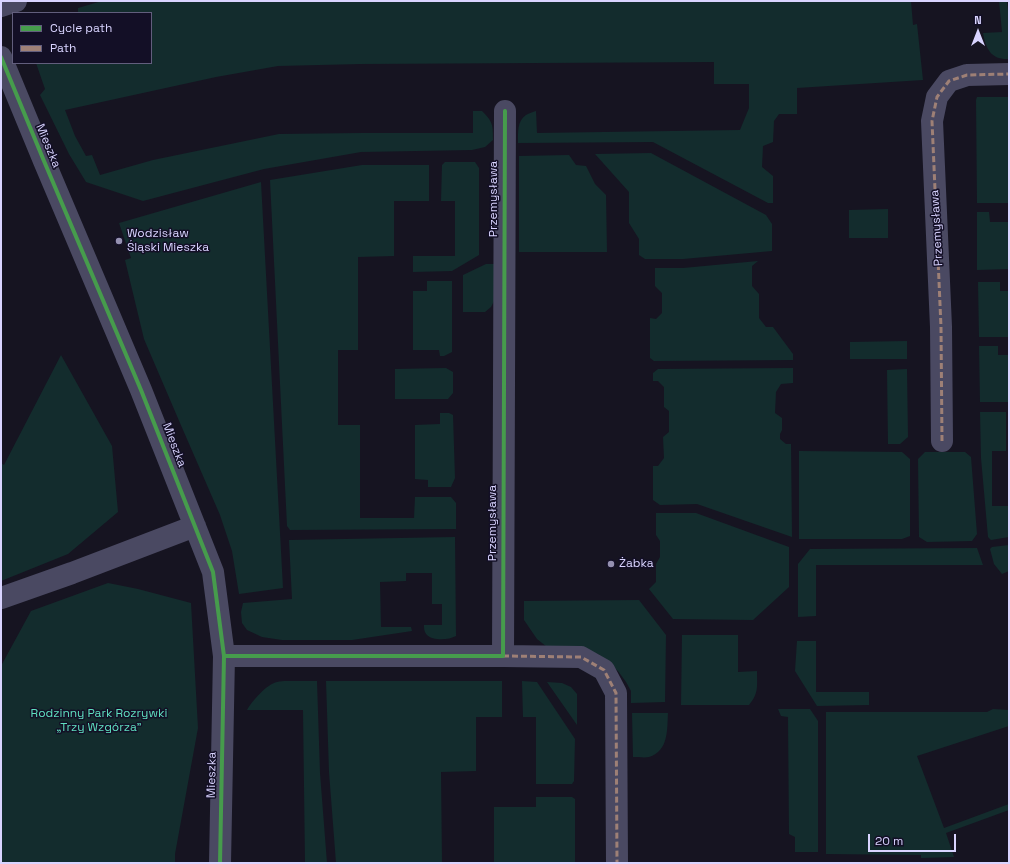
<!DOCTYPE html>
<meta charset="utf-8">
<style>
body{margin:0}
#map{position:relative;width:1010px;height:864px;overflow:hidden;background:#161421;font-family:"Space Grotesk",sans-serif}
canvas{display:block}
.frame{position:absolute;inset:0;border:2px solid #d9d4ff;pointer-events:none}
.legend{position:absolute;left:12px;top:12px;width:140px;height:52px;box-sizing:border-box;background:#130f26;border:1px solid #625e7d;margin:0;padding:5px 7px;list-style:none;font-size:12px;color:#d9d4ff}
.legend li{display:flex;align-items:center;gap:8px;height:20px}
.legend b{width:20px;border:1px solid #625e7d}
.north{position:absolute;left:958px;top:12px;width:40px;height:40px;-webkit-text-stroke:3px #130f26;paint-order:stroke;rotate:0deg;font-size:11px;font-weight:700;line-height:16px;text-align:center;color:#d9d4ff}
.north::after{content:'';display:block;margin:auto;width:14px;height:18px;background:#d9d4ff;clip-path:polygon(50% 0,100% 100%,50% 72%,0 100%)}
.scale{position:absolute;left:868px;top:834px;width:88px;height:18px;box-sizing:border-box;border:2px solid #d9d4ff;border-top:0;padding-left:5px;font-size:12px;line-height:14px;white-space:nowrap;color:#d9d4ff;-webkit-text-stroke:3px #130f26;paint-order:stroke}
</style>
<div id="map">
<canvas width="1010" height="864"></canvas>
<div class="frame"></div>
<ul class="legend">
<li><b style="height:5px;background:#469c4c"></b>Cycle path</li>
<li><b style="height:5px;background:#9e8076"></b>Path</li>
</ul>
<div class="north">N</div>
<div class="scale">20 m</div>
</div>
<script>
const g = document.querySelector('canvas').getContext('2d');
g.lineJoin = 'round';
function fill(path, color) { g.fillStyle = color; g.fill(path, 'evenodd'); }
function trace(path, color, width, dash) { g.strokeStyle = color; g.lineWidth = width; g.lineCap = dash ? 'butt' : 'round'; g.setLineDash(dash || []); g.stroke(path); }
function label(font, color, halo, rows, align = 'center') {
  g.font = font + ' "Space Grotesk",sans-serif'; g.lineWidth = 3; g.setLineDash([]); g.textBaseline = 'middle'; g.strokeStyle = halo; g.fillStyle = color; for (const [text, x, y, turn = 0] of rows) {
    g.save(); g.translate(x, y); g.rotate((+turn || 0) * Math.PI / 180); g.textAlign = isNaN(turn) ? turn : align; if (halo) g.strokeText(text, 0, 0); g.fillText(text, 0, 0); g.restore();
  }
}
const green = new Path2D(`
 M 102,1 L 911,1 L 913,25 L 917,24 L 923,80 L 797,88 L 797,114 L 779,114 L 774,121 L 773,142 L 763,146 L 762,167 L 773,176 L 773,203 L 768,203 L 653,142 L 518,143 C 518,133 517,121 526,115 C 529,113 533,112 536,111 L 537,133 L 740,130 L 749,108 L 749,84 L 714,84 L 714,62 L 361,64 L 278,66 L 216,77 L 65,110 L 75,136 L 86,156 L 92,155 L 100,175 L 153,160 L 279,134 L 361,133 L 473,133 L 473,111 L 482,111 C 493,122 493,125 493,140 L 485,147 L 472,150 L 361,152 L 264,169 L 143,201 L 86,182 L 69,154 L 40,95 L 45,89 L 36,63 L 151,63 L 151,13 L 77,13 L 78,13 L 78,8 Z
 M 999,1 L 1007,1 L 1009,20 L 1009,59 C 991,60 986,49 983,33 L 1002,32 Z
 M 977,97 L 1009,97 L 1009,203 L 977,203 L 976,100 Z
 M 651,153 L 766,215 L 772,224 L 772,251 L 683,259 L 645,259 L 639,255 L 639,239 L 629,223 L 629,192 L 595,154 Z
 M 569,155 L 576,165 L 586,166 L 595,184 L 606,195 L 607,252 L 519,252 L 519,156 Z
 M 445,162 L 475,162 L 479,168 L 479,255 L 452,271 L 413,272 L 413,256 L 455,256 L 455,201 L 441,201 L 442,165 Z
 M 362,165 L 429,165 L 429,201 L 394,201 L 394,256 L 358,257 L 358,350 L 338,350 L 338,425 L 360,425 L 360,518 L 414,518 L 415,497 L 451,497 L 456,503 L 456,529 L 290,530 L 287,526 L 270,180 Z
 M 261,182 L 283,588 L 239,594 L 232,551 L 220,515 L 180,423 L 144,339 L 125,260 L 131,258 L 119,223 Z
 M 888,209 L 888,238 L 849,238 L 849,210 Z
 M 977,212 L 989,212 L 990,222 L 1009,222 L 1009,269 L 977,270 Z
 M 758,261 L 752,266 L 752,286 L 759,294 L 759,318 L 766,327 L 773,327 L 793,354 L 793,360 L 654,361 L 650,358 L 650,318 L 656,319 L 662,313 L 662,293 L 655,286 L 655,268 L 683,268 Z
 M 486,264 L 494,264 L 494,301 L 491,307 L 485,312 L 463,312 L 463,275 Z
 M 427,281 L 452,281 L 452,352 L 444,356 L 440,356 L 439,350 L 413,350 L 413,291 L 427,291 Z
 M 978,282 L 1000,282 L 1000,291 L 1009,291 L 1009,337 L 979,337 Z
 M 907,341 L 907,359 L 850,359 L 850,342 Z
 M 979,346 L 998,346 L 998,355 L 1009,355 L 1009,402 L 980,402 Z
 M 61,355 L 112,446 L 118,512 L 68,554 L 1,581 L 1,463 L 4,465 Z
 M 446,368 L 453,372 L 453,393 L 448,399 L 395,399 L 395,369 Z
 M 793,368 L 793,383 L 781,384 L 776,392 L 775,413 L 782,418 L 782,430 L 780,434 L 780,439 L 786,444 L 791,444 L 792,537 L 697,504 L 660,505 L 653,500 L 653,466 L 658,466 L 664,458 L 663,437 L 669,432 L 669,411 L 664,407 L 664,387 L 658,381 L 653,381 L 653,373 L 658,369 Z
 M 907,369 L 908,437 L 900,444 L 888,444 L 887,370 Z
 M 980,412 L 1006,412 L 1006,451 L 992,451 L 992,506 L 1009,506 L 1009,537 L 991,540 L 988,537 L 981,458 Z
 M 440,413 L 449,413 L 453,415 L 455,478 L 451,487 L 428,487 L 428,480 L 415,479 L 415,425 L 440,424 Z
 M 799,451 L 902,452 L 910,459 L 910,536 L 902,539 L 799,539 Z
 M 925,452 L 965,452 L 971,457 L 977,534 L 972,541 L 927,542 L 919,537 L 918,459 Z
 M 656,513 L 696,513 L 789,547 L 789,587 L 753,620 L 673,619 L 649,589 L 656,582 L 656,564 L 660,557 L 660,541 L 656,535 Z
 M 455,537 L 456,636 C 449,640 433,641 427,635 C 424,632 424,628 424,625 L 442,625 L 442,604 L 432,604 L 432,573 L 406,573 L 406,581 L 380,582 L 381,627 L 411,627 L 412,631 L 352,640 L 282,640 L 262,637 L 247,630 L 242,623 L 241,612 L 243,603 L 292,599 L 289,540 Z
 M 1009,545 L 1009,571 L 1002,574 L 994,564 L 990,549 L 992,547 Z
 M 977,548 L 983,565 L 816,565 L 816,616 L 798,617 L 798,564 L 810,549 Z
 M 108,583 L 138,589 L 191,603 L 198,728 L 175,854 L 175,863 L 1,863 L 1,666 L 31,611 Z
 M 639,600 L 666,635 L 665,702 L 631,703 L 631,691 L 626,682 L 618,671 L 607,661 L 598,654 L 586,650 L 547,647 L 537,639 L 524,620 L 524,601 Z
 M 682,635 L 738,635 L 738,672 L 757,671 C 757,686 759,693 749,705 L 681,705 Z
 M 797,641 L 816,641 L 816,692 L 869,692 L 869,705 L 817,706 L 795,671 Z
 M 287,681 L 317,681 L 320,773 L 327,863 L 305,863 L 303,710 L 247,710 C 252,701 267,684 277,682 C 280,681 284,681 287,681 Z
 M 326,681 L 502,681 L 502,717 L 476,717 L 476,771 L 441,772 L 442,863 L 336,863 L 329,772 Z
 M 522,681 L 537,682 L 575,739 L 574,781 L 572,784 L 536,784 L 536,717 L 523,717 Z
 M 547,682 L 562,683 L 571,687 L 577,694 L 577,725 Z
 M 778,709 L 810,709 L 818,721 L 818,852 L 795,852 L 795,837 L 789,834 L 788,717 L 781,716 Z
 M 993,709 L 1009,710 L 1009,726 L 917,756 L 944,828 L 1009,804 L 1009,810 L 946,833 L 954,857 L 921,858 L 921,855 L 826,854 L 826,712 L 987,712 Z
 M 632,713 L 668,713 C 667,729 669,751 649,757 C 645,758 638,757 633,757 Z
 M 536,797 L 572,797 L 575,799 L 575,863 L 494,863 L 494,807 L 536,807 Z`);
const minor = new Path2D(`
 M 1,6 L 16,1
 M 1,57 L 44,161 L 141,390 L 213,572 L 224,656 L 220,863
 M 942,441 L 941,327 L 932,121 L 937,97 L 949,81 L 967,75 L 1009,74
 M 1,598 L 72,573 L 195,526
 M 224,656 L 503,656 L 505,111
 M 503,656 L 581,657 L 604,670 L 616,693 L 617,863`);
const quiet = new Path2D(`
 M 942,441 L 941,327 L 932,121 L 937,97 L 949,81 L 967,75 L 1009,74
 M 503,656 L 581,657 L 604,670 L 616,693 L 617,863`);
const cycleway = new Path2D(`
 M 1,57 L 44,161 L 141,390 L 213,572 L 224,656 L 220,863
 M 224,656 L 503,656 L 505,111`);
const markers = [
 [119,241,4,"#9591b1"],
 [611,564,4,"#9591b1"]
];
const streetNames = [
 ["Mieszka",48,146,67],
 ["Przemysława",494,199,-90],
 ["Przemysława",937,228,-93],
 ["Mieszka",174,445,69],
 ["Przemysława",493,523,-90],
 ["Mieszka",212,775,-89]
];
const poiNames = [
 ["Wodzisław",127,234],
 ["Śląski Mieszka",127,248],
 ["Żabka",619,564]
];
const parkNames = [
 ["Rodzinny Park Rozrywki",99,714],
 ["„Trzy Wzgórza”",99,728]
];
fill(green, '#132c2d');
trace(minor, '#4a4962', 22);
trace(quiet, '#9e8076', 3, [6, 3]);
trace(cycleway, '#469c4c', 4);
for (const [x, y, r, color] of markers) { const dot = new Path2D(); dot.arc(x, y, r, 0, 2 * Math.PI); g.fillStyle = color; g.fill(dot); trace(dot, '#130f26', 1.5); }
label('12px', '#d9d4ff', '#130f26', streetNames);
label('12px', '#d9d4ff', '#130f26', poiNames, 'left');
label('12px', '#5fe0c0', '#130f26', parkNames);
</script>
